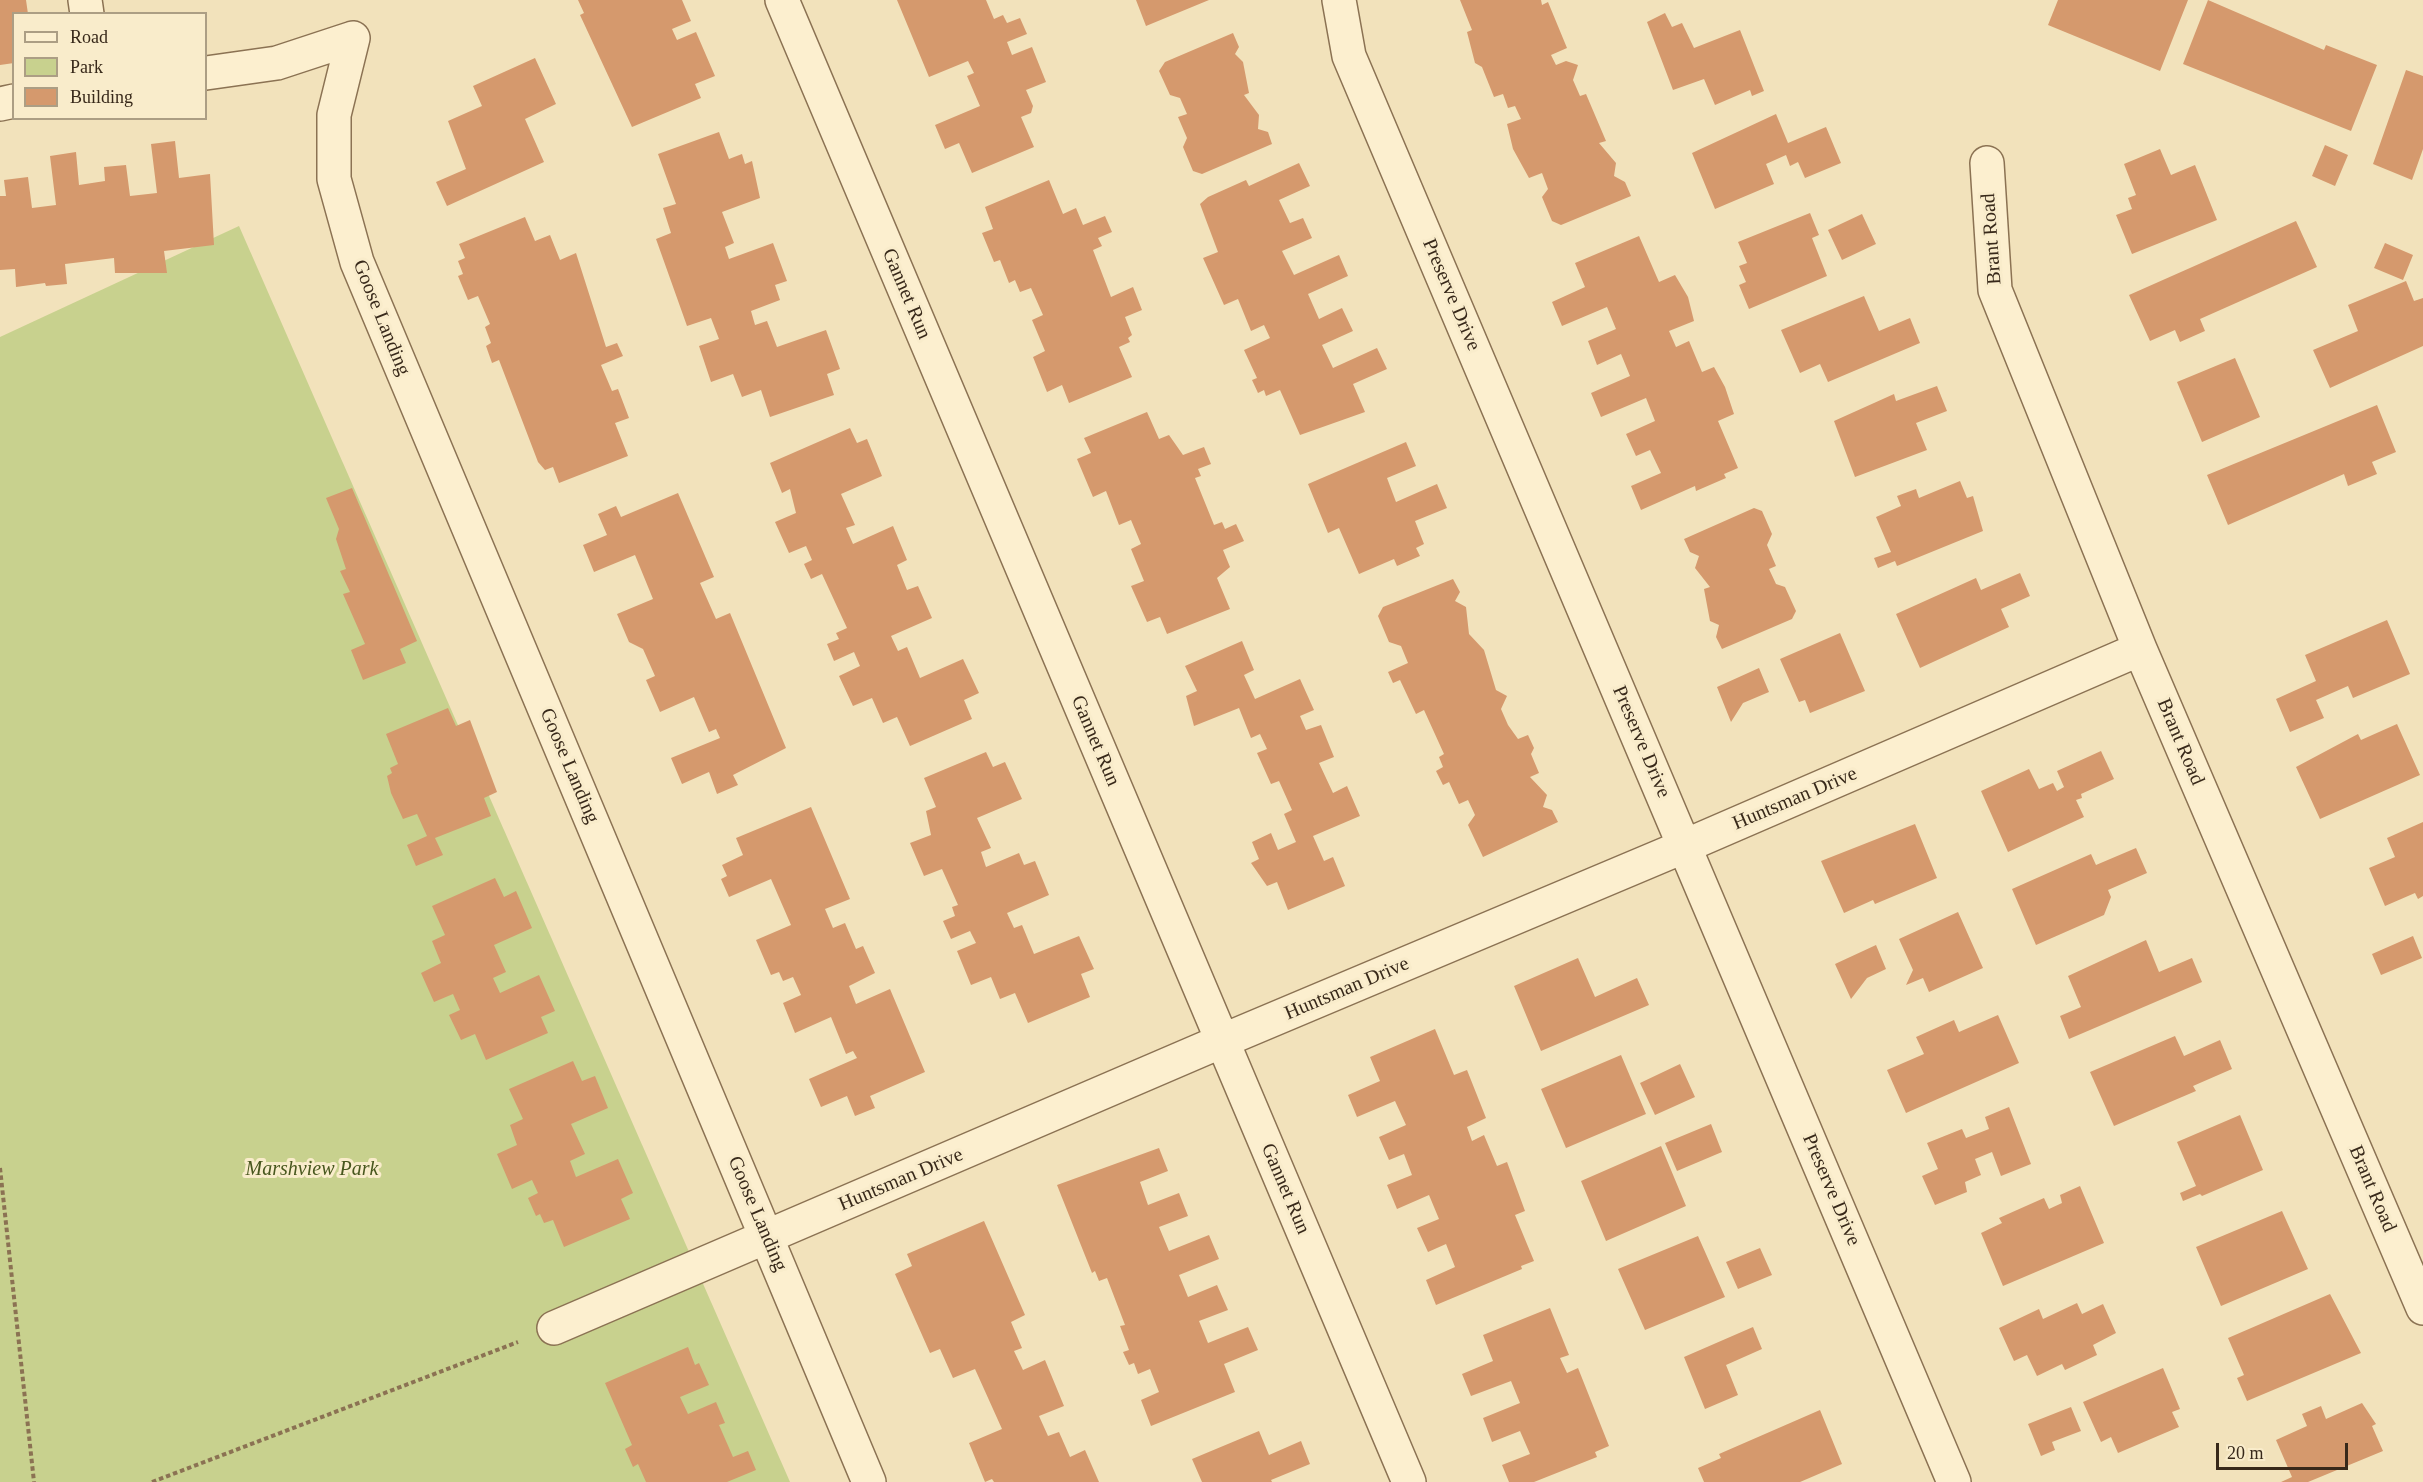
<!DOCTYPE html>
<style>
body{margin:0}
#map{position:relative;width:2423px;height:1482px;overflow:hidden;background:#f2e2bb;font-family:"Times New Roman",serif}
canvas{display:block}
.legend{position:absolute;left:12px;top:12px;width:195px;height:108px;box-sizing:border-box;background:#f9eccb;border:2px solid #ac9e84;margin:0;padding:8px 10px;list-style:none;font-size:18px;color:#38291a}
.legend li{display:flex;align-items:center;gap:12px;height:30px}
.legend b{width:30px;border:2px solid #ac9e84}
.scale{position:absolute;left:2216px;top:1443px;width:132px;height:27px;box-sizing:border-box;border:3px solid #38291a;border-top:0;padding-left:8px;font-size:18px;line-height:21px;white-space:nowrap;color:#38291a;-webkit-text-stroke:4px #f9eccb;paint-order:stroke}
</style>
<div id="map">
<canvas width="2423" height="1482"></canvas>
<ul class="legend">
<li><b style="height:8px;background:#fcefcf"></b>Road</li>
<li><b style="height:16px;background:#c8d18e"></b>Park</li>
<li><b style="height:16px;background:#d5996d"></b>Building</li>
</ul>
<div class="scale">20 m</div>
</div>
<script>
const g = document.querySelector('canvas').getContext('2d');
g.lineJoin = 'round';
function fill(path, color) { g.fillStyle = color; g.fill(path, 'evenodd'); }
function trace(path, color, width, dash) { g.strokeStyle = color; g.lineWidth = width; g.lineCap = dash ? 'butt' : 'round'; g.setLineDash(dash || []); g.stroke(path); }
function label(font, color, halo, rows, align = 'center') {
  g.font = font + ' "Times New Roman",serif'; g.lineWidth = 6; g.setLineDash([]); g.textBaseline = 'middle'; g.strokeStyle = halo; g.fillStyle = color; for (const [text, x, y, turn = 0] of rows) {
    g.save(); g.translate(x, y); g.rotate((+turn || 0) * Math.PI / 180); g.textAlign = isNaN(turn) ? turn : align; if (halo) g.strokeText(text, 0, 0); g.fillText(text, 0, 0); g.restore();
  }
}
const green = new Path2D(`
 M 239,226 L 790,1482 L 0,1482 L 0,337 Z`);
const building = new Path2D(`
 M 0,0 L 26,0 L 28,14 L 14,14 L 14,63 L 0,65 Z
 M 578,0 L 682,0 L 691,21 L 672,29 L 677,40 L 696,32 L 715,76 L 695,84 L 701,98 L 632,127 L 580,15 L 584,13 Z
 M 897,0 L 986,0 L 994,19 L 1003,15 L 1007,23 L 1020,18 L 1027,34 L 1007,42 L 1012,55 L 1032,47 L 1046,82 L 1026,90 L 1033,106 L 1031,113 L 1021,117 L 1034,147 L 972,173 L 959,143 L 945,149 L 935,125 L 980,106 L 967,76 L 974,73 L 968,61 L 929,77 Z
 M 1136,0 L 1209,0 L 1146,26 Z
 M 1460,0 L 1541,0 L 1542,5 L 1548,2 L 1567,48 L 1551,55 L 1556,65 L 1566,61 L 1578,65 L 1573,80 L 1580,96 L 1586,94 L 1606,141 L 1599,143 L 1616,163 L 1614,176 L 1625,182 L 1631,196 L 1561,225 L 1552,221 L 1542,197 L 1548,189 L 1542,173 L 1529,178 L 1513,149 L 1507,124 L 1521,119 L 1515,106 L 1508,108 L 1503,94 L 1494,97 L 1482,67 L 1475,63 L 1467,32 L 1472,30 Z
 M 2058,0 L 2188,0 L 2160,71 L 2048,25 Z
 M 2208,0 L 2324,50 L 2326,45 L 2377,65 L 2351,131 L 2183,64 Z
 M 1665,13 L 1672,27 L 1682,23 L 1694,48 L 1740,30 L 1764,91 L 1752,96 L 1750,90 L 1715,105 L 1704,79 L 1673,90 L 1647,22 Z
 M 1233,33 L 1239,47 L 1235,54 L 1243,62 L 1249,93 L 1244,95 L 1259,115 L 1258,129 L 1268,132 L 1272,144 L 1202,174 L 1193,171 L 1183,147 L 1187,138 L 1178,117 L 1187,114 L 1180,98 L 1170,95 L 1159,71 L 1165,62 Z
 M 535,58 L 556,104 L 525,119 L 544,162 L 447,206 L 436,182 L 466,169 L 448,121 L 482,106 L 473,86 Z
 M 2406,70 L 2423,76 L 2423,149 L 2412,180 L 2373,164 Z
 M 1776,114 L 1788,143 L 1826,127 L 1841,163 L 1805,178 L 1798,162 L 1790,166 L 1786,155 L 1766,164 L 1774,184 L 1715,209 L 1692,153 Z
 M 719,132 L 729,159 L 742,154 L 745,164 L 752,161 L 760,198 L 722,212 L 734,243 L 725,247 L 729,259 L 773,243 L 787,281 L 775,285 L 780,300 L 751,311 L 755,325 L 767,321 L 777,347 L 826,330 L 840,369 L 827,374 L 834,395 L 770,417 L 761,390 L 742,397 L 733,374 L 711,382 L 699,346 L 719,339 L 711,318 L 687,326 L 656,239 L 671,233 L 663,208 L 676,204 L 658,154 Z
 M 175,141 L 179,178 L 210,174 L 214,245 L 164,251 L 167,273 L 115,273 L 114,258 L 65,264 L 67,284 L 46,286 L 45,283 L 16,287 L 15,269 L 0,270 L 0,196 L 6,196 L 4,180 L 28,177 L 32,208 L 56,205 L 50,156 L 76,152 L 79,185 L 105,181 L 104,167 L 126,165 L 130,196 L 157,193 L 151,144 Z
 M 2325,145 L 2348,155 L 2335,186 L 2312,176 Z
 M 2160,149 L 2171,175 L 2195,165 L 2217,220 L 2132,254 L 2116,215 L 2132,209 L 2128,198 L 2136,195 L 2124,164 Z
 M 1299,163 L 1310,186 L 1279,200 L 1290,223 L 1303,218 L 1312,238 L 1282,251 L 1294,275 L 1339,255 L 1348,276 L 1308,294 L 1319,319 L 1342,308 L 1353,331 L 1322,345 L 1333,368 L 1377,348 L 1387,369 L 1353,384 L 1365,412 L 1300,435 L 1280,390 L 1266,396 L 1264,390 L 1258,393 L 1252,380 L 1257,378 L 1244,350 L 1270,338 L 1264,325 L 1251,331 L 1238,299 L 1224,305 L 1203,258 L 1218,252 L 1200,204 L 1208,197 L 1246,180 L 1249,186 Z
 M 1049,180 L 1063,214 L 1076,208 L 1083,225 L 1105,216 L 1112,232 L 1098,238 L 1102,246 L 1093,250 L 1111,297 L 1133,287 L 1142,310 L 1125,317 L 1132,335 L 1128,338 L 1130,342 L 1119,347 L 1132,377 L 1069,403 L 1062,385 L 1047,392 L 1033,357 L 1045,351 L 1032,320 L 1043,315 L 1031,288 L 1020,292 L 1015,280 L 1009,283 L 1000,260 L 994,262 L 982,233 L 993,229 L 985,207 Z
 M 1810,213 L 1819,235 L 1812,238 L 1827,276 L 1749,309 L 1739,285 L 1746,282 L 1739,266 L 1747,263 L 1738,242 Z
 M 1862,214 L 1876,244 L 1842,260 L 1828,230 Z
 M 525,217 L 535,241 L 550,235 L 560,260 L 576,253 L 606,347 L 617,343 L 623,356 L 601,365 L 612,391 L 618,389 L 629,418 L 615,423 L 628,456 L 559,483 L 553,467 L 545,470 L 538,462 L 499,360 L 492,363 L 486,346 L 491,343 L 485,327 L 490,324 L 478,296 L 468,300 L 458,276 L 463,274 L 458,261 L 465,258 L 459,244 Z
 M 2296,221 L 2317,267 L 2200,319 L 2205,331 L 2180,342 L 2175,330 L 2150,341 L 2129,295 Z
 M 1639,236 L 1659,282 L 1675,275 L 1688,297 L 1694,321 L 1669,331 L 1676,347 L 1689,341 L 1702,372 L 1714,367 L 1725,387 L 1734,414 L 1718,421 L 1738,468 L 1724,474 L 1726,478 L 1696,491 L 1695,486 L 1641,510 L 1631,486 L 1661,473 L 1650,450 L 1636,456 L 1626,434 L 1655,421 L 1646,398 L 1601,417 L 1591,393 L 1630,376 L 1621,354 L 1597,365 L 1588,341 L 1616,329 L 1607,307 L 1562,326 L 1552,302 L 1585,287 L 1575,263 Z
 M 2385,243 L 2413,255 L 2403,280 L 2374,268 Z
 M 2406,281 L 2414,301 L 2423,298 L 2423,346 L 2330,388 L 2313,350 L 2358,331 L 2348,305 Z
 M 1864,296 L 1879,331 L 1910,318 L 1920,343 L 1828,382 L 1820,364 L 1800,373 L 1781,330 Z
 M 2235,358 L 2260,417 L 2202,442 L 2177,382 Z
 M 1937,386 L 1947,411 L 1916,423 L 1927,450 L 1855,477 L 1834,421 L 1894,394 L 1896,401 Z
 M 2377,405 L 2396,452 L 2372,462 L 2377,474 L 2348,486 L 2344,474 L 2228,525 L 2207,475 Z
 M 1147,412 L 1159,439 L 1169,435 L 1183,455 L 1204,447 L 1211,464 L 1198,469 L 1201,476 L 1195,478 L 1214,525 L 1222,522 L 1225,529 L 1236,524 L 1244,541 L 1223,550 L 1230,567 L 1217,578 L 1230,609 L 1167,634 L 1160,617 L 1147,622 L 1131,586 L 1144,581 L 1131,549 L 1141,544 L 1131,520 L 1119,525 L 1106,491 L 1093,497 L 1077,459 L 1091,453 L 1084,438 Z
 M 850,428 L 857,443 L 867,439 L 882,476 L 841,494 L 855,525 L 846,528 L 853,544 L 893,526 L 907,560 L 897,565 L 907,590 L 918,586 L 932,618 L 891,636 L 898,651 L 907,647 L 920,678 L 963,659 L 979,693 L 964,700 L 972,719 L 910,746 L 897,717 L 883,723 L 872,698 L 853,706 L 839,676 L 860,666 L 854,652 L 834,661 L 827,644 L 839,639 L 836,633 L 847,628 L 822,574 L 811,579 L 804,564 L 812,560 L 806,546 L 789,553 L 775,522 L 796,513 L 790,489 L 782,493 L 770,463 Z
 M 1406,442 L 1416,466 L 1387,478 L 1396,502 L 1437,484 L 1447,508 L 1415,521 L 1424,544 L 1416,548 L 1420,556 L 1397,566 L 1394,559 L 1359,574 L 1339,528 L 1328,533 L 1308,484 Z
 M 1960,481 L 1967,498 L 1973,496 L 1983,531 L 1897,566 L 1895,561 L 1878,568 L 1874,558 L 1891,552 L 1876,517 L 1901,506 L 1897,496 L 1916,489 L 1919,498 Z
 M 352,488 L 417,641 L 400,649 L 406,663 L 363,680 L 351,650 L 365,644 L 343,594 L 350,592 L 340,571 L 346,569 L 336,539 L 339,529 L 326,498 Z
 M 678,493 L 714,577 L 700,583 L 716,619 L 730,613 L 786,748 L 733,775 L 738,785 L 717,794 L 709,772 L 682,784 L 671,758 L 720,738 L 716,729 L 709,732 L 694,697 L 660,712 L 646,680 L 655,676 L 643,649 L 629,642 L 617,614 L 653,599 L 635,555 L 594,572 L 583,545 L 607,535 L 598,514 L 616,506 L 621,517 Z
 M 1754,508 L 1762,511 L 1772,534 L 1767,545 L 1776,566 L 1769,569 L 1776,584 L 1785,587 L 1796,611 L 1792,619 L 1722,649 L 1716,637 L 1719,625 L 1710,621 L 1704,589 L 1710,587 L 1695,568 L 1699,556 L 1690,552 L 1684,539 Z
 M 2020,573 L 2030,596 L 2001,609 L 2009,627 L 1920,668 L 1896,614 L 1976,578 L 1981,590 Z
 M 1453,579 L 1460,592 L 1455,601 L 1466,607 L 1469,634 L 1484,650 L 1496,690 L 1507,696 L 1501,709 L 1508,725 L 1518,739 L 1528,735 L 1534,748 L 1531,754 L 1539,773 L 1530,777 L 1547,795 L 1543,807 L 1552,810 L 1558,822 L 1483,857 L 1468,825 L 1475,815 L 1468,800 L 1459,804 L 1449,782 L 1443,785 L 1436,771 L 1443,767 L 1439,757 L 1444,754 L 1424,710 L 1416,714 L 1400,680 L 1393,683 L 1388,672 L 1408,663 L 1401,646 L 1389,642 L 1378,616 L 1383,607 Z
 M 2387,620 L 2410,674 L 2353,698 L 2348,686 L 2316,700 L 2324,718 L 2290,732 L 2276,699 L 2316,681 L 2305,655 Z
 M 1840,633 L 1865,691 L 1810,713 L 1805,700 L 1799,702 L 1780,659 Z
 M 1242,641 L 1254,670 L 1244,675 L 1255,699 L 1300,679 L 1314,710 L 1300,716 L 1306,730 L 1321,725 L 1334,757 L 1319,763 L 1333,793 L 1347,786 L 1360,816 L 1313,836 L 1324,861 L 1333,857 L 1345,886 L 1288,910 L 1277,882 L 1267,886 L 1251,863 L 1259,859 L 1252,842 L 1271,833 L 1278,850 L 1296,842 L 1284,814 L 1292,810 L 1279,781 L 1271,784 L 1257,753 L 1267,749 L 1260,734 L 1251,738 L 1239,708 L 1194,726 L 1186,696 L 1197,691 L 1185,666 Z
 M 1759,668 L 1769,692 L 1743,703 L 1731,722 L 1717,687 Z
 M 448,708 L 456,726 L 470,720 L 497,792 L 484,798 L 491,816 L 435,838 L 443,855 L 416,866 L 407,845 L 427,836 L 417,814 L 403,819 L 391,793 L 387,776 L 392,773 L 390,768 L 398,764 L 386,734 Z
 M 2397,724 L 2420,775 L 2320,819 L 2296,767 L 2358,734 L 2361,740 Z
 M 2101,751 L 2114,779 L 2081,794 L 2082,798 L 2076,800 L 2084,817 L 2008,852 L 1981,791 L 2029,769 L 2039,789 L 2053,783 L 2057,791 L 2064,787 L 2057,771 Z
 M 986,752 L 993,767 L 1005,762 L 1022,799 L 977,818 L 991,848 L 981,852 L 986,867 L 1019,853 L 1024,865 L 1035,861 L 1049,895 L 1007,913 L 1014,928 L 1022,925 L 1034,954 L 1079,936 L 1094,969 L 1081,974 L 1090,997 L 1028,1023 L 1015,993 L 1000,999 L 991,977 L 971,985 L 957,951 L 976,943 L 970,931 L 951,939 L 943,921 L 955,916 L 952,907 L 958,905 L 942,869 L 924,876 L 910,843 L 931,835 L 926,811 L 936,807 L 924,778 Z
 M 811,807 L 850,899 L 825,909 L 833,928 L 845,923 L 856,949 L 863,946 L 875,973 L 849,986 L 856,1004 L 890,989 L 925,1072 L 870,1096 L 875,1108 L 855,1116 L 847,1096 L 821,1107 L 809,1079 L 857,1058 L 853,1051 L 846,1054 L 831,1017 L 795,1033 L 783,1003 L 801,995 L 793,977 L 783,981 L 779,972 L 771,975 L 756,940 L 791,925 L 771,879 L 729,897 L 721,879 L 727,876 L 722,865 L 743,855 L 736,838 Z
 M 2423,822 L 2423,896 L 2418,899 L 2415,893 L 2385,906 L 2369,868 L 2395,857 L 2387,838 Z
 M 1915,824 L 1937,878 L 1875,904 L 1873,900 L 1844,913 L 1821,861 Z
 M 2136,848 L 2147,873 L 2108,890 L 2111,897 L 2104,915 L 2036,945 L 2012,889 L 2091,854 L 2096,865 Z
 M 495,878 L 504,897 L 516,891 L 532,928 L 494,945 L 506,972 L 493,978 L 500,993 L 539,975 L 555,1011 L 541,1017 L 548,1033 L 486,1060 L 475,1034 L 461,1040 L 449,1015 L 460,1010 L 453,994 L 434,1002 L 421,973 L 441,963 L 432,941 L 445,935 L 432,906 Z
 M 1958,912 L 1983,968 L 1929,992 L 1923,978 L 1906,985 L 1913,970 L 1899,939 Z
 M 2413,936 L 2422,958 L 2381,975 L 2372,954 Z
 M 2146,940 L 2159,972 L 2192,958 L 2202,982 L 2069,1039 L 2060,1016 L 2081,1007 L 2068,976 Z
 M 1876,945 L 1886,969 L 1867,978 L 1851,999 L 1835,964 Z
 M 1578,958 L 1595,997 L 1637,978 L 1649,1005 L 1541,1051 L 1514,986 Z
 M 1998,1015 L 2019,1063 L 1906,1113 L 1887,1070 L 1924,1054 L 1916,1037 L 1954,1020 L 1959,1032 Z
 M 1435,1029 L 1454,1075 L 1467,1070 L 1486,1118 L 1467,1127 L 1472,1141 L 1484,1135 L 1497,1166 L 1507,1162 L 1525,1211 L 1515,1215 L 1534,1261 L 1521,1266 L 1522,1269 L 1436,1305 L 1426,1280 L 1455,1267 L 1446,1244 L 1428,1252 L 1417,1228 L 1439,1219 L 1429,1195 L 1397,1209 L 1387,1185 L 1412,1175 L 1404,1154 L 1389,1160 L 1379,1137 L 1406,1125 L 1395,1101 L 1357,1117 L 1348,1095 L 1380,1081 L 1370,1057 Z
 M 2175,1036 L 2184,1056 L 2220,1040 L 2232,1069 L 2193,1086 L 2196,1091 L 2114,1126 L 2090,1072 Z
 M 1621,1055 L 1646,1114 L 1566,1148 L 1541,1089 Z
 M 573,1061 L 582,1081 L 595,1076 L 608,1108 L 571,1124 L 585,1154 L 570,1161 L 576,1177 L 618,1159 L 633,1193 L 621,1199 L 630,1219 L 564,1247 L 553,1220 L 544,1223 L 540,1214 L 536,1216 L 528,1198 L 538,1193 L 532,1180 L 512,1189 L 497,1154 L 517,1145 L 510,1125 L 523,1119 L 509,1089 Z
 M 1680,1064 L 1695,1097 L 1655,1115 L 1640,1083 Z
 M 2009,1107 L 2031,1164 L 2001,1176 L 1992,1152 L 1975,1159 L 1981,1175 L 1965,1182 L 1967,1192 L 1935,1205 L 1922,1176 L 1938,1169 L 1927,1143 L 1962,1129 L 1966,1138 L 1989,1129 L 1985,1117 Z
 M 2240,1115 L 2263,1170 L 2202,1196 L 2200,1194 L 2183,1201 L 2180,1193 L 2196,1186 L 2177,1142 Z
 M 1711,1124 L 1722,1152 L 1677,1171 L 1665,1143 Z
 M 1661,1146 L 1686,1206 L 1606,1241 L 1581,1181 Z
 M 1159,1148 L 1168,1171 L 1140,1182 L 1148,1205 L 1179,1193 L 1188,1216 L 1159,1227 L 1169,1251 L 1209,1235 L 1219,1259 L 1179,1275 L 1188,1297 L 1217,1285 L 1228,1310 L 1199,1321 L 1208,1343 L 1248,1327 L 1258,1350 L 1224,1364 L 1235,1392 L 1151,1426 L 1141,1400 L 1159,1392 L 1150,1369 L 1138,1374 L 1134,1363 L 1129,1365 L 1123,1352 L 1129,1350 L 1120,1326 L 1125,1325 L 1107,1278 L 1099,1281 L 1095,1271 L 1092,1273 L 1057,1185 Z
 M 2080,1186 L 2104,1243 L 2003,1286 L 1981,1233 L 2002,1223 L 1999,1218 L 2044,1198 L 2049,1209 L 2062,1203 L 2060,1195 Z
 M 2282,1211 L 2308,1269 L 2221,1306 L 2196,1247 Z
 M 984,1221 L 1025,1315 L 1011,1322 L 1022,1348 L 1014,1351 L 1023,1370 L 1045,1360 L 1064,1406 L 1039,1416 L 1048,1436 L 1059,1432 L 1070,1457 L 1085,1450 L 1099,1482 L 994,1482 L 992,1479 L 985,1482 L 969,1443 L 1002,1429 L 975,1369 L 953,1378 L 940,1349 L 930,1353 L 895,1274 L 912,1266 L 907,1254 Z
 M 1698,1236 L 1725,1297 L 1645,1330 L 1618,1269 Z
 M 1760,1248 L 1772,1275 L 1738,1289 L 1726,1262 Z
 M 2330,1294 L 2361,1353 L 2247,1401 L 2237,1378 L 2244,1375 L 2228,1338 Z
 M 2077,1303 L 2082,1314 L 2103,1304 L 2116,1333 L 2093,1345 L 2097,1355 L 2065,1370 L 2062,1364 L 2037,1376 L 2027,1355 L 2014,1361 L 1999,1328 L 2039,1309 L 2043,1319 Z
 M 1550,1308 L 1569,1355 L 1560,1358 L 1567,1373 L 1578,1368 L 1609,1446 L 1595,1452 L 1597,1457 L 1534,1482 L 1509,1482 L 1502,1465 L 1530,1454 L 1520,1431 L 1492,1442 L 1483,1418 L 1520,1403 L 1511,1381 L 1471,1396 L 1462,1374 L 1493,1361 L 1483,1335 Z
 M 1753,1327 L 1762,1349 L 1726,1365 L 1738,1395 L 1705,1409 L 1684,1357 Z
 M 688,1347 L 695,1365 L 699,1363 L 709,1385 L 680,1397 L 688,1414 L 716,1402 L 725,1423 L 719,1425 L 733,1457 L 748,1451 L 756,1470 L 727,1482 L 646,1482 L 638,1464 L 633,1467 L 625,1449 L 632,1445 L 605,1383 Z
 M 2163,1368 L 2180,1409 L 2172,1412 L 2179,1427 L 2118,1453 L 2111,1437 L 2101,1442 L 2083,1402 Z
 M 2362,1403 L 2376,1424 L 2372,1426 L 2383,1451 L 2308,1482 L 2281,1482 L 2292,1477 L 2276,1440 L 2307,1426 L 2302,1414 L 2321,1406 L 2326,1419 Z
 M 2071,1407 L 2081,1431 L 2052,1442 L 2055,1450 L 2041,1456 L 2028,1424 Z
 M 1820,1410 L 1842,1464 L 1800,1482 L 1704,1482 L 1698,1468 L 1721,1458 L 1719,1454 Z
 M 1259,1431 L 1269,1455 L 1301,1441 L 1310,1464 L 1271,1480 L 1272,1482 L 1202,1482 L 1192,1459 Z`);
const path = new Path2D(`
 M 0,1168 L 34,1482
 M 152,1482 L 518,1342`);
const minor = new Path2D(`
 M 85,0 L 87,14
 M 782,0 L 1409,1482
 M 1339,0 L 1349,56 L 1954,1482
 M 353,38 L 334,115 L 334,179 L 357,262 L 869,1482
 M 206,73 L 277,63 L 353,38
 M 0,104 L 14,101
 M 1987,163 L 1995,290 L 2140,649 L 2423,1308
 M 554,1328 L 1222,1041 L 1685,846 L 2140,649`);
const streetNames = [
 ["Brant Road",1992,239,-94],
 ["Gannet Run",906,294,67],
 ["Preserve Drive",1451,295,67],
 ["Goose Landing",381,318,68],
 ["Gannet Run",1095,741,67],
 ["Preserve Drive",1641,742,67],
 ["Brant Road",2180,742,67],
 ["Goose Landing",569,766,67],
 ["Huntsman Drive",1795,799,-23],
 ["Huntsman Drive",1347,989,-23],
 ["Huntsman Drive",901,1180,-23],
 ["Gannet Run",1285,1189,67],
 ["Brant Road",2372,1189,67],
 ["Preserve Drive",1831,1190,67],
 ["Goose Landing",757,1214,67]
];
const parkNames = [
 ["Marshview Park",312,1170]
];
fill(green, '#c8d18e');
fill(building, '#d5996d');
trace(minor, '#8b7253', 36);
trace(path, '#8b7253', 4, [4.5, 3]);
trace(minor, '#fcefcf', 33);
label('20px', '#38291a', '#f9eccb', streetNames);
label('italic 20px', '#48571e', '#f9eccb', parkNames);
</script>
